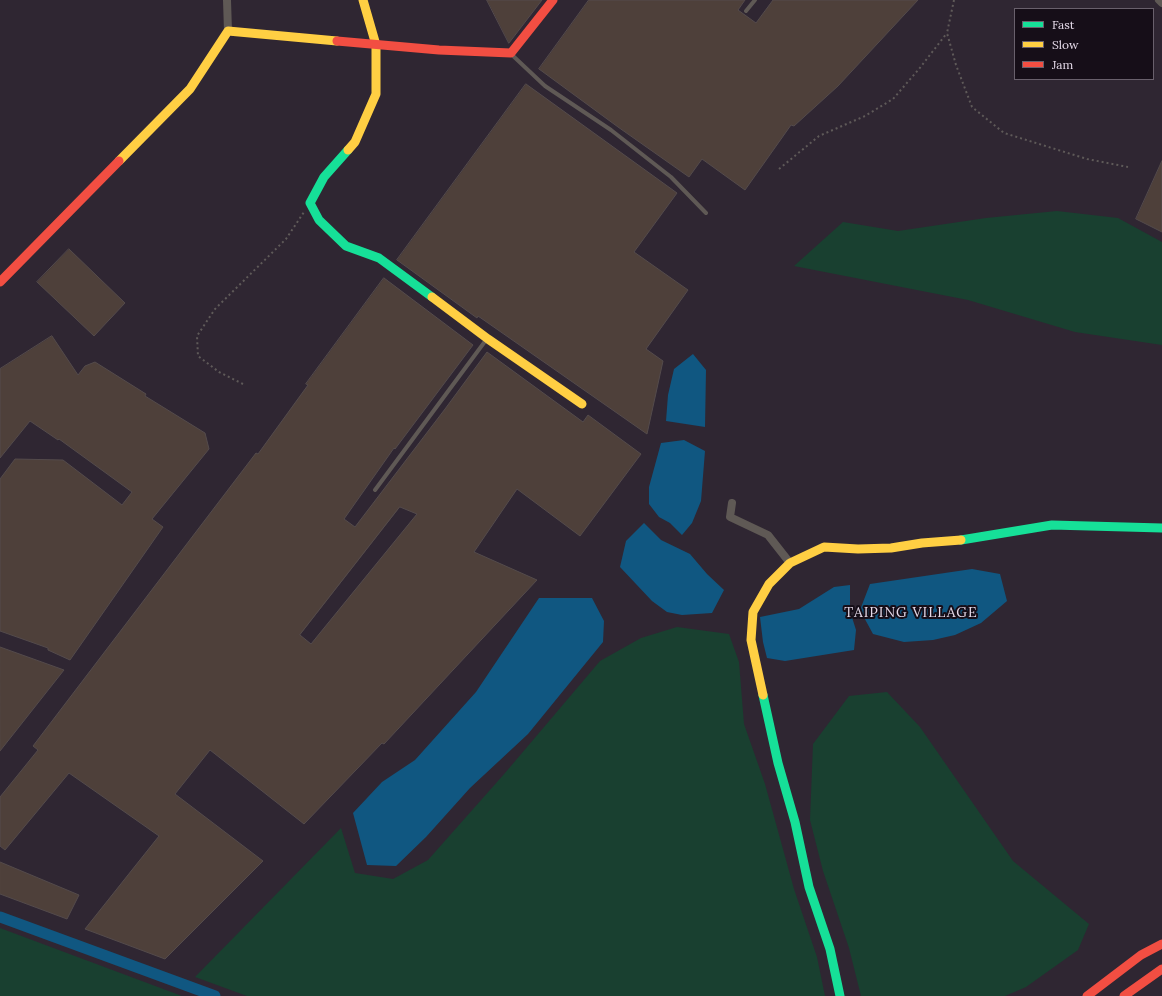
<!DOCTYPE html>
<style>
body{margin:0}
#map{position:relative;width:1162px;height:996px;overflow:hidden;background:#2f2632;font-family:Lora,serif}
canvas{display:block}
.legend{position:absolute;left:1014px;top:8px;width:140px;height:72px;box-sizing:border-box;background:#160e18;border:1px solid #69606c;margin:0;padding:5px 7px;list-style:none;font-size:12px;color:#e5dae9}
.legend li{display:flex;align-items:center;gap:8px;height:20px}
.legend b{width:20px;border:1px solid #69606c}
</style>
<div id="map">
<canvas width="1162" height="996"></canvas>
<ul class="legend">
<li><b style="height:5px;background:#16e098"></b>Fast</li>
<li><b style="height:5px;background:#ffcf43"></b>Slow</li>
<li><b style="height:5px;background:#f24e42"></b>Jam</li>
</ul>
</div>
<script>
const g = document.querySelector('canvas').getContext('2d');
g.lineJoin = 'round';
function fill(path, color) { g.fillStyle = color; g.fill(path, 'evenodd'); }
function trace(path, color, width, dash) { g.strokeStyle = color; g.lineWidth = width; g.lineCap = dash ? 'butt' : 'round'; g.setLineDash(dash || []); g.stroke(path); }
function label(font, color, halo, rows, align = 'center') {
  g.font = font + ' Lora,serif'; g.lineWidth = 4; g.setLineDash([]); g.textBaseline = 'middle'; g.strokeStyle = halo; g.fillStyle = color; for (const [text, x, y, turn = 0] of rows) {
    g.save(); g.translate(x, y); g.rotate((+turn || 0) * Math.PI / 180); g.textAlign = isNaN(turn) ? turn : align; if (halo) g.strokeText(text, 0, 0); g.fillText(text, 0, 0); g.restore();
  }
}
const green = new Path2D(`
 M 1057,211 L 1118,218 L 1162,242 L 1162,345 L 1075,332 L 968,300 L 794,266 L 843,222 L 898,231 L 986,218 Z
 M 677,627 L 729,634 L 739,662 L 744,724 L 765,784 L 794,889 L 817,957 L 825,996 L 247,996 L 195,977 L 341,828 L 355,873 L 393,879 L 428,860 L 505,773 L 600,661 L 641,638 Z
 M 887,692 L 920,727 L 1013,861 L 1089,924 L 1078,950 L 1026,987 L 1005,996 L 861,996 L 849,948 L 823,871 L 810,820 L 813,744 L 849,696 Z
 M 0,928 L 182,996 L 0,996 Z`);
const water = new Path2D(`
 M 693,354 L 706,370 L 705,427 L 666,421 L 668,395 L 674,369 Z
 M 684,440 L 705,451 L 701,501 L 692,523 L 682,535 L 670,523 L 659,517 L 649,504 L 649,487 L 661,443 Z
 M 644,523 L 661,540 L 690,554 L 707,574 L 724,590 L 712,613 L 682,615 L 667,612 L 652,601 L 620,567 L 626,541 Z
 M 972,569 L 1000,574 L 1007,601 L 981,623 L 955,635 L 933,640 L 904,642 L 873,634 L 860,610 L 870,584 Z
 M 850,585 L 850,611 L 856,630 L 854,650 L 785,661 L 767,658 L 763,642 L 760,617 L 799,609 L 834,587 Z
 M 539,598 L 592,598 L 604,621 L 603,642 L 528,734 L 470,788 L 426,837 L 396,866 L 367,865 L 353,813 L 382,782 L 415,760 L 476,692 Z`);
const canal = new Path2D(`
 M 0,917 L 215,996`);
const building = new Path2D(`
 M 487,0 L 542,0 L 509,43 Z
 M 589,0 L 745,0 L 738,10 L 756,23 L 773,0 L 918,0 L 838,86 L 794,126 L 791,125 L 745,190 L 702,159 L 689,177 L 618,127 L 539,69 Z
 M 526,84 L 677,193 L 634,252 L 688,290 L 646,349 L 663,361 L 647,434 L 478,316 L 477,318 L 397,260 Z
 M 1162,161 L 1162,232 L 1136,219 Z
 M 69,249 L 125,303 L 94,336 L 37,282 Z
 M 384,278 L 473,345 L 395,449 L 394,448 L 344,519 L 355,527 L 445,409 L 487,352 L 583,422 L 588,415 L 641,454 L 580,536 L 517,489 L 474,552 L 537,580 L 384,744 L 382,743 L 304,824 L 210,750 L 175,794 L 263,861 L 165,959 L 85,929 L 159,836 L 69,773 L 5,850 L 0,846 L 0,797 L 38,750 L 33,746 L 256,453 L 258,454 L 308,385 L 306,384 ZM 400,507 L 417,514 L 311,644 L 300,635 Z
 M 52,336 L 78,375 L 85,366 L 95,362 L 146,394 L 145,396 L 205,433 L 209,449 L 152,519 L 163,527 L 70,660 L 48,650 L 48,648 L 0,631 L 0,479 L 15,459 L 63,460 L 122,505 L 132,492 L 59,439 L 58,440 L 30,421 L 0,458 L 0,369 Z
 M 0,647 L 64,670 L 0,751 Z
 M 0,862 L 79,895 L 67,919 L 0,894 Z`);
const path = new Path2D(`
 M 954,0 L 947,33 L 956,65 L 972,107 L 1004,133 L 1087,159 L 1128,167
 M 779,169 L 819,136 L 865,116 L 893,99 L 919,69 L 947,33
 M 243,384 L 219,372 L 198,356 L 197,336 L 215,309 L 286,239 L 304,212`);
const lane = new Path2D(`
 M 746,11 L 755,0
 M 511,54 L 545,86 L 611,130 L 671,177 L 706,213
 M 375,490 L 486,340`);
const street = new Path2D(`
 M 227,0 L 228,31
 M 1159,0 L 1162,3
 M 732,503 L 730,517 L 768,535 L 790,563`);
const fast = new Path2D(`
 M 348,150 L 324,177 L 310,203 L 319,220 L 346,246 L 379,258 L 432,297
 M 961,540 L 1052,525 L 1162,528
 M 763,695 L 778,763 L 795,822 L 809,887 L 830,949 L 840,996`);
const slow = new Path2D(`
 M 348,150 L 355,142 L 376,94 L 376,45 L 363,0
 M 119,161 L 190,89 L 228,31 L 337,41
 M 432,297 L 488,339 L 582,404
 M 763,695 L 751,640 L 753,612 L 769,584 L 790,563 L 824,547 L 858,549 L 891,548 L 922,543 L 961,540`);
const jam = new Path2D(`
 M 337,41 L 439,50 L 511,53 L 553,0
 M 0,282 L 119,161
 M 1087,996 L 1141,955 L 1162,944
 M 1124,996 L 1162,969`);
const quarterNames = [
 ["TAIPING VILLAGE",911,613]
];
fill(green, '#194030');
fill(water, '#105781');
trace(canal, '#105781', 11);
fill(building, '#4e403a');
trace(building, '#544b4c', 1);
trace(path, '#5f5a59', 2, [2, 3]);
trace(lane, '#5f5955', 4);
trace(street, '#5f5955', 8);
trace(fast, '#16e098', 9);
trace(slow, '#ffcf43', 9);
trace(jam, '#f24e42', 9);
g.letterSpacing = '1px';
label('14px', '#e5dae9', '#160e18', quarterNames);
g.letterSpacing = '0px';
</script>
